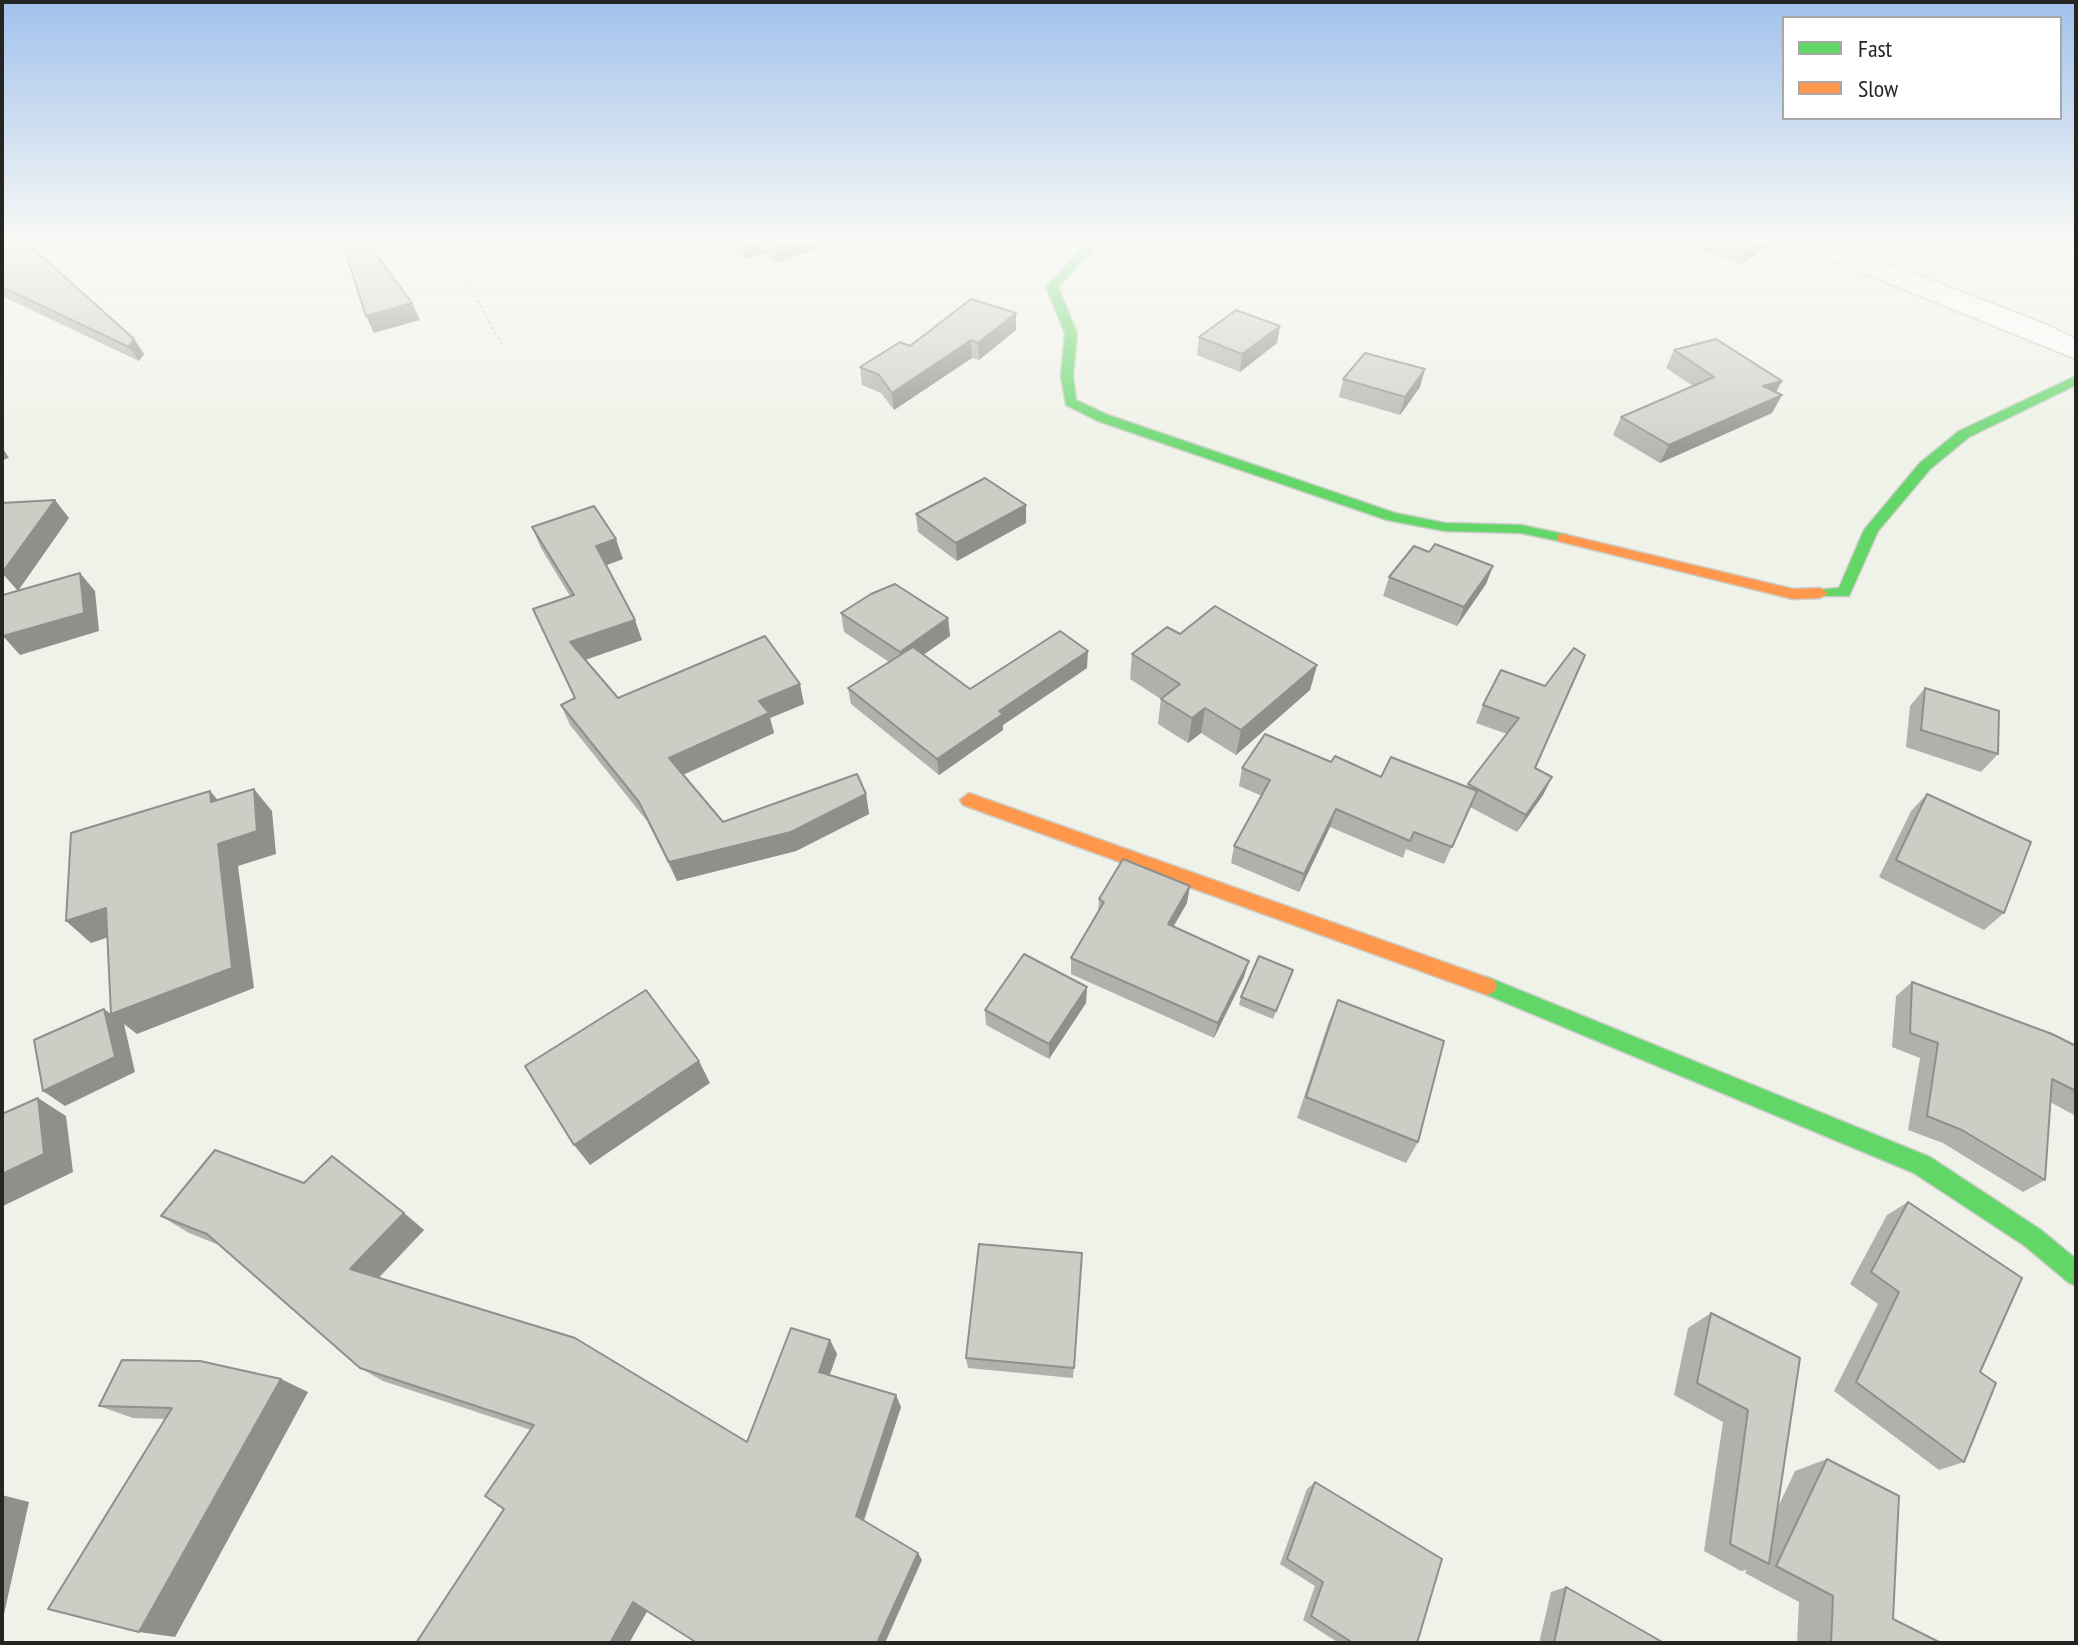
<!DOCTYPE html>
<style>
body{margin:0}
#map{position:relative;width:2078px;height:1645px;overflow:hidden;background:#eff2e8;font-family:"PT Sans Narrow",sans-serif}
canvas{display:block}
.frame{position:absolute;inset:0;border:4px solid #252621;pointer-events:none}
.legend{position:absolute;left:1782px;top:16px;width:280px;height:104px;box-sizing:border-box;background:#fff;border:2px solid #a8a8a6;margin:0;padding:10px 14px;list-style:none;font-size:24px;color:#252621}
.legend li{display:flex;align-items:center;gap:16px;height:40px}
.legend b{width:40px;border:2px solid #a8a8a6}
</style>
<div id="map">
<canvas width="2078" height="1645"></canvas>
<div class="frame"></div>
<ul class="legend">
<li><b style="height:10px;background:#63d668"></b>Fast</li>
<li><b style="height:10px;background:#ff974d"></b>Slow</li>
</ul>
</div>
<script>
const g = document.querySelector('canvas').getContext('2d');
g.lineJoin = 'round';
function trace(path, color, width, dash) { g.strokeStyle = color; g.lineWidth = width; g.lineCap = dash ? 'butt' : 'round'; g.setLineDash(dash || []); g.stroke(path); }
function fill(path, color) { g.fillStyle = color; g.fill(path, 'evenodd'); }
const path = new Path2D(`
 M 446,242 L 502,345`);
const street = new Path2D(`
 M 1796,242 L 1832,242 L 2045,324 L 2076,339 L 2076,359 L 1800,247 Z`);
const fast = new Path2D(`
 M 1089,242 L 1100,242 L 1058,287 L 1077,333 L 1073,376 L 1076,400 L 1108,415 L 1395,513 L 1445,523 L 1521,525 L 1568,535 L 1570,538 L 1563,542 L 1521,533 L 1445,531 L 1387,520 L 1098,421 L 1066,405 L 1061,376 L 1065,333 L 1046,287 Z
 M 2076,376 L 2076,385 L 1969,437 L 1930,469 L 1878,531 L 1849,596 L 1815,596 L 1815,590 L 1839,588 L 1864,530 L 1920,463 L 1959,431 Z
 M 1487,977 L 1930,1157 L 2041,1230 L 2076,1259 L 2076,1286 L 2068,1282 L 2025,1246 L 1914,1173 L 1480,992 L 1477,986 L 1480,980 Z`);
const slow = new Path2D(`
 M 1563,534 L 1793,589 L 1820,588 L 1828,593 L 1820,598 L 1793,599 L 1558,541 L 1558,535 Z
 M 969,793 L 1494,980 L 1497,986 L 1494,992 L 1487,995 L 963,805 L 960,800 Z`);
const wall = new Path2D(`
 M 725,242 L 820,242 L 821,248 L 778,262 L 765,253 L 747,259 Z
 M 1702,242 L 1775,242 L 1741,264 L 1699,249 Z
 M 2,252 L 134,339 L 144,354 L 139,361 L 2,296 Z
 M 1280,326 L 1277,343 L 1240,372 L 1197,355 L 1199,337 Z
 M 1016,330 L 979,360 L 972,358 L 894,410 L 881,393 L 862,385 L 860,367 L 910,346 Z
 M 1674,350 L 1782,381 L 1776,392 L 1772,413 L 1660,463 L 1613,435 L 1621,417 L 1693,386 L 1666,368 Z
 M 1425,369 L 1420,387 L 1400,415 L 1339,397 L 1343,379 Z
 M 916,514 L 1026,523 L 957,561 L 918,532 Z
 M 532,527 L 623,559 L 606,565 L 642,640 L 585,660 L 618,698 L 804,704 L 770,718 L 774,733 L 683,775 L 723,822 L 866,794 L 869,814 L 796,851 L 677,881 L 647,821 L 570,725 L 561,705 L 574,698 L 570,596 L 541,548 Z
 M 1429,552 L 1493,566 L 1486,584 L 1457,626 L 1383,596 L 1389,577 Z
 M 841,613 L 948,618 L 950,636 L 923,655 L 970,689 L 1087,668 L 1003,725 L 1003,730 L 939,775 L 851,704 L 848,688 L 889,662 L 844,632 Z
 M 1180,634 L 1317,665 L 1310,690 L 1236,755 L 1201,733 L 1188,743 L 1158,724 L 1161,699 L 1130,679 L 1132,654 Z
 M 1545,686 L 1535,768 L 1552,777 L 1543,795 L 1517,832 L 1470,807 L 1444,864 L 1406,849 L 1403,858 L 1330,827 L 1299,892 L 1231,863 L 1234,846 L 1262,796 L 1239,786 L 1242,768 L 1331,762 L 1381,777 L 1466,787 L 1507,734 L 1476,723 L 1483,705 Z
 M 1925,688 L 1998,754 L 1981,772 L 1906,747 L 1910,706 Z
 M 1927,794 L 2004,913 L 1984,930 L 1879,877 L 1911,811 Z
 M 1099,899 L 1187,903 L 1173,927 L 1244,977 L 1214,1038 L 1071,974 L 1071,958 L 1098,912 Z
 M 1290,978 L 1273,1019 L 1239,1005 L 1241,997 Z
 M 1912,982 L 2076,1046 L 2076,1116 L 2050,1102 L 2045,1180 L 2023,1192 L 1943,1143 L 1908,1130 L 1920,1058 L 1892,1047 L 1896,996 Z
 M 1087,987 L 1086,1003 L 1049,1059 L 986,1025 L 985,1010 Z
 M 1338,1000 L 1418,1142 L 1406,1163 L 1297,1118 L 1328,1024 Z
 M 304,1183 L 404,1213 L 424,1230 L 379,1278 L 747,1442 L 830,1340 L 837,1354 L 830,1375 L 901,1407 L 864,1521 L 922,1560 L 647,1611 L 629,1643 L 416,1643 L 504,1509 L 531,1430 L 383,1381 L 360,1368 L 219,1245 L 189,1233 L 161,1216 Z
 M 1908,1202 L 1980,1372 L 1964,1462 L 1939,1470 L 1834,1391 L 1878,1304 L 1850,1284 L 1887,1215 Z
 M 1082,1253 L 1073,1378 L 968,1368 L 966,1358 Z
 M 1711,1313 L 1800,1358 L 1778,1507 L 1795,1471 L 1827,1459 L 1893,1619 L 1941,1643 L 1797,1643 L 1799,1602 L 1745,1573 L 1747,1570 L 1741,1571 L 1704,1551 L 1723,1422 L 1674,1395 L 1688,1328 Z
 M 308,1392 L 175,1637 L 165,1419 L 133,1418 L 99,1406 Z
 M 1315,1482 L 1417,1643 L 1339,1643 L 1303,1620 L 1315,1586 L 1280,1564 L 1307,1489 Z
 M 1566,1587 L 1664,1643 L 1539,1643 L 1551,1592 Z`);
const shadedWall = new Path2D(`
 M 748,242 L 763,242 L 765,253 L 747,259 L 744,243 Z
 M 790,242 L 820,242 L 821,248 L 778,262 L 775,247 Z
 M 1759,242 L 1775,242 L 1741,264 L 1749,248 Z
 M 412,303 L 420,320 L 374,333 L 366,316 Z
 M 1016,313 L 1016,330 L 979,360 L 978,343 Z
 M 1280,326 L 1277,343 L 1240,372 L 1242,354 Z
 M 134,339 L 144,354 L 139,361 L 129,347 Z
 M 971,340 L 972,358 L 894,410 L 892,393 Z
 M 1425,369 L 1420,387 L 1400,415 L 1405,397 Z
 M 1782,381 L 1772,399 L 1763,386 Z
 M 1782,395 L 1772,413 L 1660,463 L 1669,445 Z
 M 2,447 L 9,458 L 2,460 Z
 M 55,500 L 69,518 L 18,591 L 2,573 Z
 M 1026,505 L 1026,523 L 957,561 L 956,543 Z
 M 616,539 L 623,559 L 604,566 L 596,546 Z
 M 1493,566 L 1486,584 L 1457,626 L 1464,607 Z
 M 80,573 L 95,591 L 99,631 L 20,655 L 3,636 Z
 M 948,618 L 950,636 L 902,670 L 900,652 Z
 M 635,620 L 642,640 L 579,662 L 570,642 Z
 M 1088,651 L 1087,668 L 1003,725 L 1003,730 L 939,775 L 937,759 L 999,711 Z
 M 1317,665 L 1310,690 L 1236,755 L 1241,730 Z
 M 800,684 L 804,704 L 770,718 L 774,733 L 676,778 L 669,758 L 759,701 Z
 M 1205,708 L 1201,733 L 1188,743 L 1192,718 Z
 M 1552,777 L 1543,795 L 1517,832 L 1526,815 Z
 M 254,789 L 272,811 L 276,854 L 238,866 L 254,988 L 137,1034 L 124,1024 L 135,1072 L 65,1106 L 43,1091 L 104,1009 L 111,1014 L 218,844 Z
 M 210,791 L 230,814 L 211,802 Z
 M 866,794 L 869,814 L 796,851 L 677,881 L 669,862 Z
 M 1336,809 L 1330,827 L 1299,892 L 1304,874 Z
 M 1190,886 L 1187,903 L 1165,941 L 1168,924 Z
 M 106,908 L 130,930 L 91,943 L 66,921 Z
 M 1249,961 L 1244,977 L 1214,1038 L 1218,1023 Z
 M 1087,987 L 1086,1003 L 1049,1059 L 1049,1044 Z
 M 699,1061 L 710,1083 L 590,1165 L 574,1145 Z
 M 38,1098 L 66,1116 L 73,1172 L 3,1206 L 2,1174 Z
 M 404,1213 L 424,1230 L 372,1284 L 350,1269 Z
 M 830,1340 L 837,1354 L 826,1385 L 819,1372 Z
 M 281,1379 L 308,1392 L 175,1637 L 139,1632 Z
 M 896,1395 L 901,1407 L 862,1525 L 856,1516 Z
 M 2,1495 L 29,1502 L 2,1623 Z
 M 918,1553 L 922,1560 L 885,1643 L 877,1643 Z
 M 633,1602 L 649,1608 L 629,1643 L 610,1643 Z`);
const building = new Path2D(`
 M 342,242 L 367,242 L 412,303 L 366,316 Z
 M 768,242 L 790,242 L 775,247 Z
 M 1731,242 L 1759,242 L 1749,248 Z
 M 27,243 L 134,339 L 129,347 L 2,287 L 2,252 Z
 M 971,299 L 1016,313 L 978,343 L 971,340 L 892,393 L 879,375 L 860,367 L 900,342 L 910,346 Z
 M 1236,310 L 1280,326 L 1242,354 L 1199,337 Z
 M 1716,339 L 1782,381 L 1763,386 L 1782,395 L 1669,445 L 1621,417 L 1714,377 L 1674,350 Z
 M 1365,353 L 1425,369 L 1405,397 L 1343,379 Z
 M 985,478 L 1026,505 L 956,543 L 916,514 Z
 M 55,500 L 2,573 L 2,503 Z
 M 594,506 L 616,539 L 596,546 L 635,620 L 570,642 L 618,698 L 765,636 L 800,684 L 759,701 L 769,713 L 669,758 L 723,822 L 857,774 L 866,794 L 791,832 L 669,862 L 639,802 L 561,705 L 575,698 L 533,609 L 574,595 L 532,527 Z
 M 1435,544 L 1493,566 L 1464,607 L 1389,577 L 1414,546 L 1429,552 Z
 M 80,573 L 84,613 L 3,636 L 3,595 Z
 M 895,584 L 948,618 L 900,652 L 841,613 L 871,594 Z
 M 1215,606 L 1317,665 L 1241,730 L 1205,708 L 1192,718 L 1161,699 L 1180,684 L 1132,654 L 1167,627 L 1180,634 Z
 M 1060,631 L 1088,651 L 999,711 L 1003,714 L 937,759 L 848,688 L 913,647 L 970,689 Z
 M 1574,648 L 1585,655 L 1535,768 L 1552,777 L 1526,815 L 1468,784 L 1519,718 L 1483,705 L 1501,670 L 1545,686 Z
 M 1925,688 L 1999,711 L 1998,754 L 1921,730 Z
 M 1265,734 L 1331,762 L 1335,756 L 1381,777 L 1391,757 L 1477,791 L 1452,847 L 1414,832 L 1410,841 L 1336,809 L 1304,874 L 1234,846 L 1270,780 L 1242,768 Z
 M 254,789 L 257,831 L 218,844 L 232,968 L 111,1014 L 106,908 L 66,921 L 71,833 L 210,791 L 211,802 Z
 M 1927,794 L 2031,842 L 2004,913 L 1896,860 Z
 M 1123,859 L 1190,886 L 1168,924 L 1249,961 L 1218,1023 L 1071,958 L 1104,902 L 1099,899 Z
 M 1024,954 L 1087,987 L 1049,1044 L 985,1010 Z
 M 1259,956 L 1293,970 L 1276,1011 L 1241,997 Z
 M 1912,982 L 2052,1034 L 2076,1046 L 2076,1091 L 2052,1079 L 2045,1180 L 1962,1130 L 1927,1116 L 1938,1043 L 1910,1033 Z
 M 646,990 L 699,1061 L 574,1145 L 525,1066 Z
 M 1338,1000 L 1444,1041 L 1418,1142 L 1306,1097 Z
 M 104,1009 L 115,1057 L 43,1091 L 34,1040 Z
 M 38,1098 L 44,1154 L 2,1174 L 2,1114 Z
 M 215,1150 L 304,1183 L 332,1156 L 404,1213 L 350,1269 L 575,1338 L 747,1442 L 791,1328 L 830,1340 L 819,1372 L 896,1395 L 856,1516 L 918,1553 L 877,1643 L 697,1643 L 633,1602 L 610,1643 L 416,1643 L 504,1509 L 485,1496 L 534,1425 L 360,1368 L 207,1234 L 161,1216 Z
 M 1908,1202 L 2022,1278 L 1980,1372 L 1996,1383 L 1964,1462 L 1856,1382 L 1899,1292 L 1871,1272 Z
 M 979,1244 L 1082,1253 L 1074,1368 L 966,1358 Z
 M 1711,1313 L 1800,1358 L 1769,1564 L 1730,1544 L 1748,1410 L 1697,1383 Z
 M 122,1360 L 200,1361 L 281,1379 L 139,1632 L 48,1609 L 172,1408 L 99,1406 Z
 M 1827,1459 L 1899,1496 L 1893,1619 L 1941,1643 L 1831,1643 L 1833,1596 L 1776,1566 Z
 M 1315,1482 L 1442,1559 L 1417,1643 L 1353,1643 L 1311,1616 L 1323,1582 L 1287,1559 Z
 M 1566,1587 L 1664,1643 L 1554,1643 Z`);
trace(street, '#cbcdc6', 3);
trace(fast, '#cbcdc6', 3);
trace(slow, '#cbcdc6', 3);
trace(path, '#d5d5d3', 3, [3, 3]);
fill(street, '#fdfdfc');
fill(fast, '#63d668');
fill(slow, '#ff974d');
fill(wall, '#afb1aa');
fill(shadedWall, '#8f908b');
fill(building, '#cccec6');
trace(building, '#8f908b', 2);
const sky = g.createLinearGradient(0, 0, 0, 472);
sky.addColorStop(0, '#a1c1ec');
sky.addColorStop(0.51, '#f8f9f5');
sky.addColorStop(1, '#f8f9f500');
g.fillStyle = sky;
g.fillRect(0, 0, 2078, 472);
</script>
